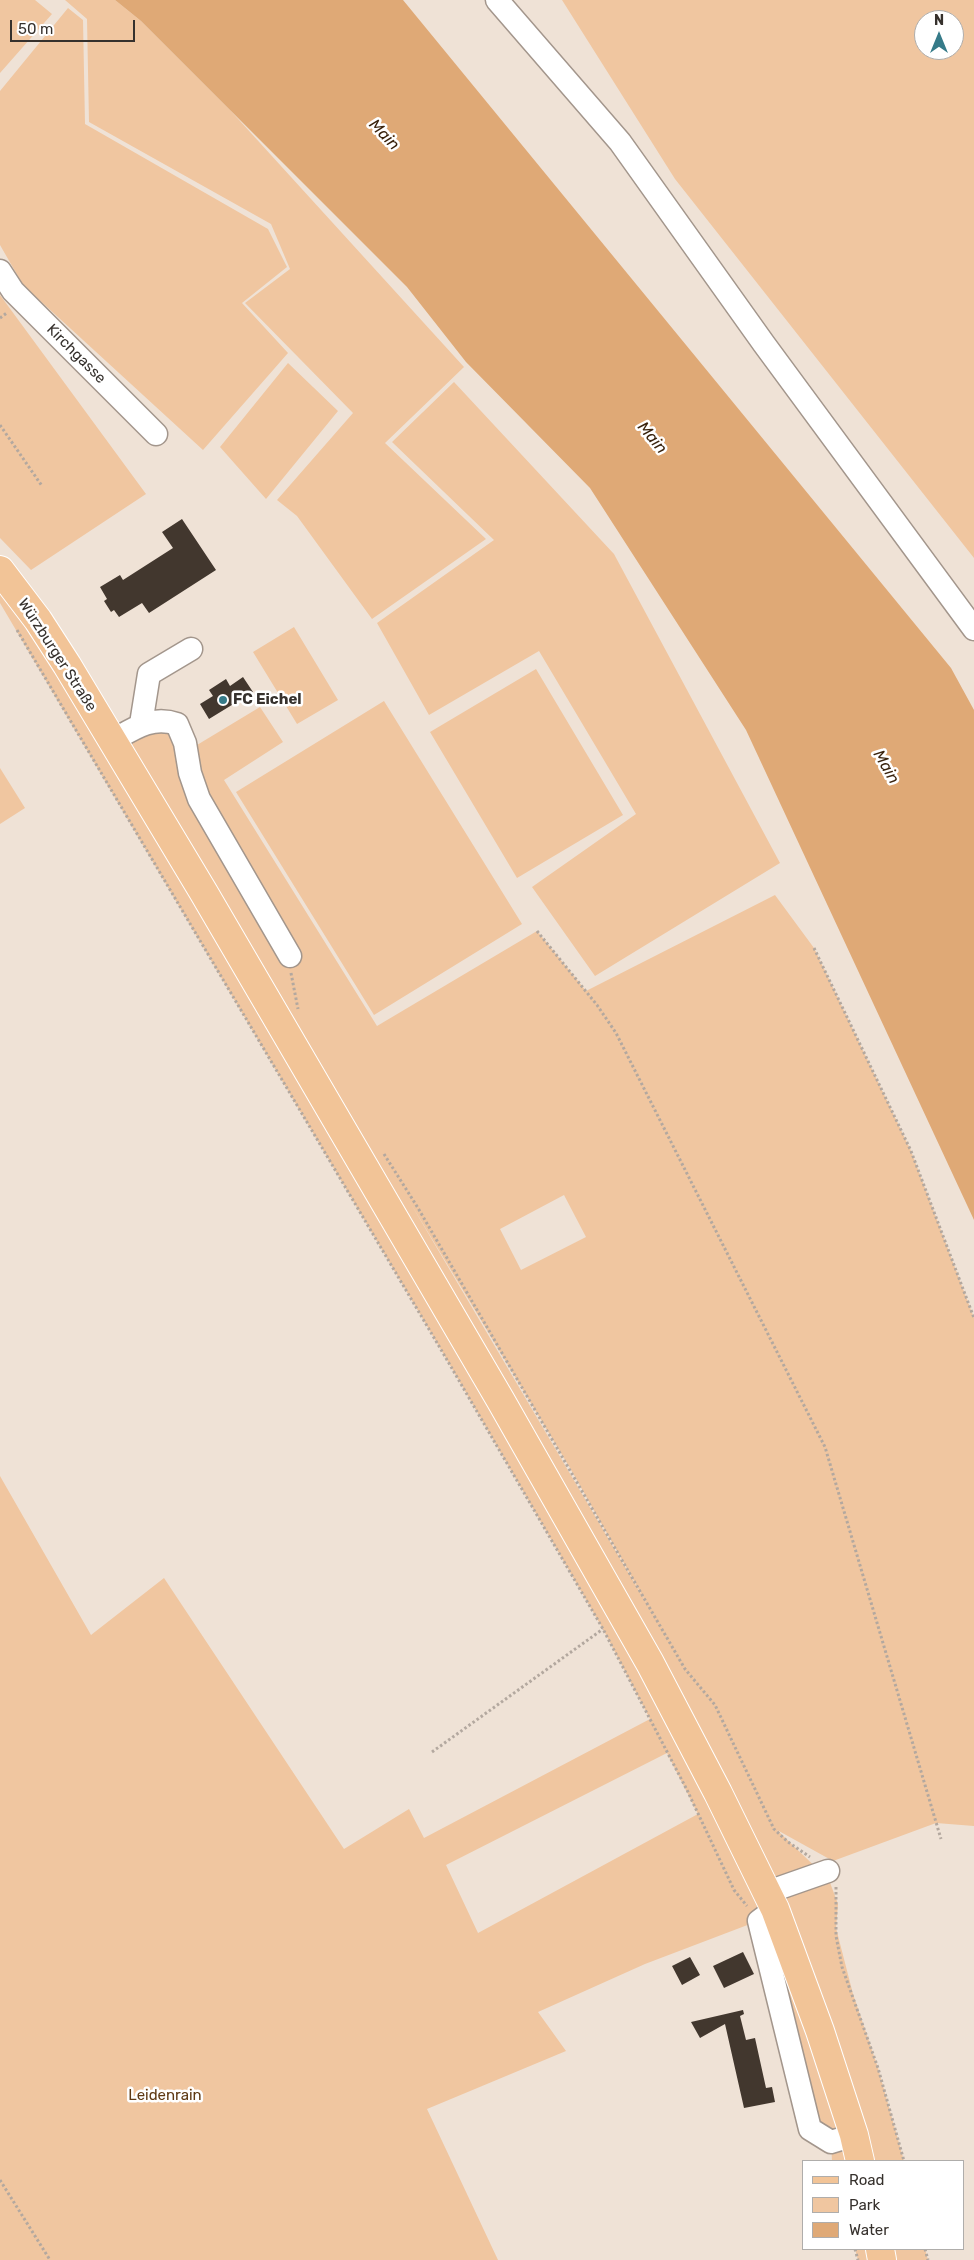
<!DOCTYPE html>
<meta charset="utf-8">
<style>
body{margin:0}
#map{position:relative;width:974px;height:2260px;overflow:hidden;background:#efe2d6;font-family:Rubik,sans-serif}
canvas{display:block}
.legend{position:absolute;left:802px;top:2160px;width:162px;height:90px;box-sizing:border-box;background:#fff;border:1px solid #afadab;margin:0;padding:6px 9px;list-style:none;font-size:15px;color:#36312d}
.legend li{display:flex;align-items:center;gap:10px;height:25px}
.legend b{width:25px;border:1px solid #afadab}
.north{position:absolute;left:914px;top:10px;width:50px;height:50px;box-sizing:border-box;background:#fff;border:1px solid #afadab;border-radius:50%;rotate:0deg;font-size:14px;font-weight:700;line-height:20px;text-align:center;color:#36312d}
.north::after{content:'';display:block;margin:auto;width:18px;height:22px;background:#367b89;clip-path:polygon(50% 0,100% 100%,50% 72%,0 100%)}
.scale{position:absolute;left:10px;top:20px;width:125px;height:22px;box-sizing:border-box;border:2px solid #36312d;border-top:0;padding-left:6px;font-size:15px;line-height:18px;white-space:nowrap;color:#36312d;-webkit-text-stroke:4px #fff;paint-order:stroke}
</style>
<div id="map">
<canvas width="974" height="2260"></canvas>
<ul class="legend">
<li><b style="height:6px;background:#f2c497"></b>Road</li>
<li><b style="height:14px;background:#f0c6a0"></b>Park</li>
<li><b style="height:14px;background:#dfa976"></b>Water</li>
</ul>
<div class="north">N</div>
<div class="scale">50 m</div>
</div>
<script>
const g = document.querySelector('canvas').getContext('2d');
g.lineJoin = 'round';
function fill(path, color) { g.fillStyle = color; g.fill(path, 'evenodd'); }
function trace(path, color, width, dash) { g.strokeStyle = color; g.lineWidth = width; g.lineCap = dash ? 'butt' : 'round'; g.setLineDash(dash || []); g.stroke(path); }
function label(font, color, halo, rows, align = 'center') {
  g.font = font + ' Rubik,sans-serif'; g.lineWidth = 5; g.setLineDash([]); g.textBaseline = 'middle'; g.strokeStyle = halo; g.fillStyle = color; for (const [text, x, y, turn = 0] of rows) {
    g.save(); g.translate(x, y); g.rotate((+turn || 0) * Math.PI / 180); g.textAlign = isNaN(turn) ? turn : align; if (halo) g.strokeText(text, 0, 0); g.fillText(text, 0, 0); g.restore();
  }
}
const green = new Path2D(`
 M 0,0 L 35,0 L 52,14 L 0,73 Z
 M 65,0 L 115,0 L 141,21 L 230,110 L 464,367 L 385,443 L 486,539 L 372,619 L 297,516 L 277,500 L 353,413 L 245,303 L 290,269 L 271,224 L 89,122 L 87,19 Z
 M 562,0 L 974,0 L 974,558 L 675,179 ZM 924,20 L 954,20 L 954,50 L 924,50 Z
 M 68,8 L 83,20 L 85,124 L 268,229 L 287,267 L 242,303 L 288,353 L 203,450 L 23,285 L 0,245 L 0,91 Z
 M 0,295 L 146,494 L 31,570 L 0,538 Z
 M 288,363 L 338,411 L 266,499 L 220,447 Z
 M 454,382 L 614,554 L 780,863 L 595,976 L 532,887 L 636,814 L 539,651 L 429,715 L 377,623 L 494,540 L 392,442 Z
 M 0,590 L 112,741 L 177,724 L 197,745 L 260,707 L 283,742 L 224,780 L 377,1026 L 537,931 L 586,991 L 775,895 L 814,948 L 911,1151 L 974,1318 L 974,1826 L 936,1823 L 833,1861 L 777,1830 L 829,1880 L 838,1904 L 836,1928 L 853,1994 L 878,2068 L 904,2161 L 832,2161 L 831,2142 L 810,2129 L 758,1921 L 645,1964 L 538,2012 L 566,2051 L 427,2109 L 498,2260 L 0,2260 L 0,1476 L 91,1635 L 164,1578 L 344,1849 L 409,1809 L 424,1838 L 650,1719 L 603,1629 L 443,1353 L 0,603 ZM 564,1195 L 586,1237 L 521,1270 L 500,1229 ZM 408,1199 L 570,1468 L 651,1611 ZM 667,1753 L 698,1814 L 478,1933 L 446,1865 Z
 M 294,627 L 338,700 L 297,724 L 253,652 Z
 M 536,669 L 623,815 L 517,878 L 430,732 Z
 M 384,701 L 522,924 L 374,1015 L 236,792 Z
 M 0,768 L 25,808 L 0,824 Z
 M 855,2249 L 925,2249 L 928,2260 L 858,2260 Z`);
const water = new Path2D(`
 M 115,0 L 403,0 L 951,668 L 974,710 L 974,1220 L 746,730 L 590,488 L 466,362 L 407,287 L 141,21 Z`);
const building = new Path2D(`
 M 182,519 L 216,570 L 149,613 L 142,603 L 119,617 L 114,610 L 111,612 L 104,601 L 107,599 L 100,587 L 120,575 L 123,580 L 173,548 L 162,532 Z
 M 243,677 L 253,692 L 209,719 L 200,704 L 213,696 L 209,690 L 226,679 L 230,686 Z
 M 743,1952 L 754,1974 L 724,1988 L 713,1966 Z
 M 690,1957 L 700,1975 L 682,1985 L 672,1966 Z
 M 743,2010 L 744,2014 L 740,2016 L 746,2040 L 755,2038 L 766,2088 L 772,2087 L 775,2102 L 744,2108 L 725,2024 L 700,2038 L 691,2022 Z`);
const path = new Path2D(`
 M 0,318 L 8,312
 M 0,425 L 42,486
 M 17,630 L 443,1353 L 603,1629 L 687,1790 L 734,1890 L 747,1906
 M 537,931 L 597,1005 L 616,1033 L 825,1447 L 941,1839
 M 814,948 L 911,1151 L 974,1318
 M 291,973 L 298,1009
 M 384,1154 L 418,1208 L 685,1669 L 715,1705 L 774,1829 L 788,1842 L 810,1857
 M 432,1752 L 603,1629
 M 836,1887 L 836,1936 L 842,1967 L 878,2068 L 904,2161
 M 0,2180 L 50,2260
 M 855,2249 L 858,2260
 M 925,2249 L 928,2260`);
const minor = new Path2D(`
 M 497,0 L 620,142 L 764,344 L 974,629
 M 0,271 L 13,291 L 156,434
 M 141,724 L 149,674 L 191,649
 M 112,741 C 133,729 152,715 177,724 L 185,743 L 190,773 L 199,799 L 290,956
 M 768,1892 L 828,1871
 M 775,1909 L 759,1921 L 810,2129 L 831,2142 L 854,2135`);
const major = new Path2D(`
 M 0,570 L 38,620 L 67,665 L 204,893 L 501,1401 L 650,1663 L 718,1793 L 775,1909 L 820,2031 L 854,2135 L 860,2161
 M 880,2249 L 882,2260`);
const markers = [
 [223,700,5,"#367b89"]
];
const streetNames = [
 ["Kirchgasse",76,354,45],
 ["Würzburger Straße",57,655,57]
];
const poiNames = [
 ["FC Eichel",233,700]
];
const parkNames = [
 ["Leidenrain",165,2096]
];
const waterNames = [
 ["Main",384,135,46],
 ["Main",652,438,50],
 ["Main",886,767,60]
];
fill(green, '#f0c6a0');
fill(water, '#dfa976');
fill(building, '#42372e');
trace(minor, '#a3968c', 25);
trace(major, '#fff', 30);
trace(path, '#b3a89f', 3, [2.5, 2.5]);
trace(minor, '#fff', 22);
trace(major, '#f2c497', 28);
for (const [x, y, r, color] of markers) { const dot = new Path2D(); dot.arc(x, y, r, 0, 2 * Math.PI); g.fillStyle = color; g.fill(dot); trace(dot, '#fff', 2); }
label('15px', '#36312d', '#fff', streetNames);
label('bold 15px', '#36312d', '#fff', poiNames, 'left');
label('15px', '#5e3913', '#fff', parkNames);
label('italic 16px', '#3a230d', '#fff', waterNames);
</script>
